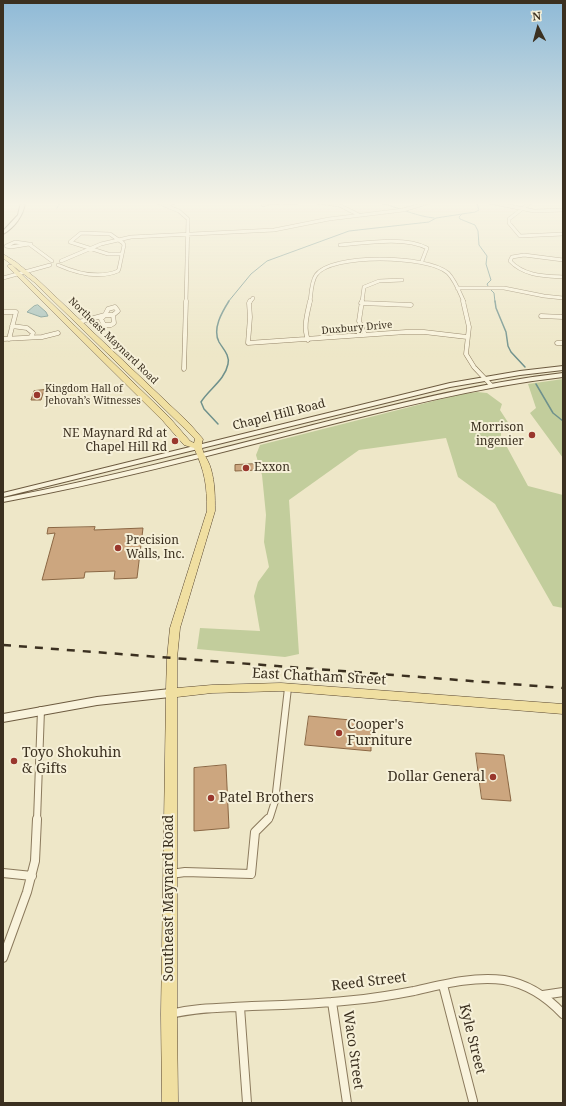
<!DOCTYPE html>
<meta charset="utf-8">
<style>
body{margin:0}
#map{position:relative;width:566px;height:1106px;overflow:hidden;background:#eee7c8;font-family:"Noto Serif",serif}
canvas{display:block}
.frame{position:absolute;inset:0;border:4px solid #3b3020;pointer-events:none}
.north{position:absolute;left:518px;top:8px;width:40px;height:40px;-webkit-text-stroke:3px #f6f0d8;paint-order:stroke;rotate:354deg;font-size:11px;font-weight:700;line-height:16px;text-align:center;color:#3b3020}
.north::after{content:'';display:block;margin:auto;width:14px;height:18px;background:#3b3020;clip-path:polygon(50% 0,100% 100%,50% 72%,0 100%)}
</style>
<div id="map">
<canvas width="566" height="1106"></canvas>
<div class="frame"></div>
<div class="north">N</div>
</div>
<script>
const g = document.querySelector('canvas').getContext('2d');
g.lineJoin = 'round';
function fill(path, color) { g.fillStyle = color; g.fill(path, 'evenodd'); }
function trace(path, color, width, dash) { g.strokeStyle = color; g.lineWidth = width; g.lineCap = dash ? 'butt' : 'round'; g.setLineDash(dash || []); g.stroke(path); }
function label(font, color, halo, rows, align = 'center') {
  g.font = font + ' "Noto Serif",serif'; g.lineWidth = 4; g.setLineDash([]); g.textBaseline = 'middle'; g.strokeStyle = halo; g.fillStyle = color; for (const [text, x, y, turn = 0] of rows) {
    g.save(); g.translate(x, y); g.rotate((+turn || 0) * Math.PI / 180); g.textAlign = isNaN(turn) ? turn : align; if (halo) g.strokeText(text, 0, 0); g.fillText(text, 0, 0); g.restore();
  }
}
const green = new Path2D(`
 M 563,379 L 563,458 L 530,413 L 536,408 L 528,384 Z
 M 477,392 L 487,393 L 502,404 L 500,410 L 511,427 L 501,429 L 501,436 L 528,486 L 563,495 L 563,608 L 553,606 L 495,504 L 458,477 L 446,438 L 359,450 L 289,500 L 299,654 L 285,657 L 197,649 L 200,628 L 260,631 L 254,596 L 258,582 L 269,567 L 264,542 L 266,515 L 262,475 L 256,455 L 260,445 L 457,395 Z`);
const water = new Path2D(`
 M 38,305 L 46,312 L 48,316 L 41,317 L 27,312 L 34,306 Z`);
const streamFar1 = new Path2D(`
 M 374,202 C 395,205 413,216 434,218
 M 57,208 L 61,202
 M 462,214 L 459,217 L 460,219 L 475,225 L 478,231 L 479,245 L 487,256 L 486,264 L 491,280 L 487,284 L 488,286
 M 490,289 L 494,293 L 495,302
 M 228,302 L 251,274 L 267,261 L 349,231 L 429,222 L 436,218 L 475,212 L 479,210 L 477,204 L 482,202`);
const stream = new Path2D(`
 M 495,301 L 496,308 L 506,332 L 508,346 L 511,352 L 525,367
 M 536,384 L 553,413 L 563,421
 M 218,424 L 204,409 L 201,402 C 209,389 225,380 228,364 C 230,355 223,349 219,342 C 212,329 222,312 229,301`);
const building = new Path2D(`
 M 44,390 L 41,400 L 31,400 L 34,391 Z
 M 257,464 L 258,470 L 235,471 L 235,465 Z
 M 95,527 L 94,530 L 143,528 L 137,578 L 114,579 L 115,571 L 85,572 L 84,578 L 42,580 L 55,533 L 47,534 L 48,528 Z
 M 309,716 L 371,722 L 371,751 L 305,745 Z
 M 476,753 L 504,755 L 511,801 L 482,799 Z
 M 226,765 L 229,828 L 194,831 L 194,768 Z`);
const streetFar3 = new Path2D(`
 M 316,202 L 339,205 L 359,215
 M 489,202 L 534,211 L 563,210
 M 531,202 L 509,219 L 509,223 L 520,236 L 563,234
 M 159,203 L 179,211 L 188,219 L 186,302
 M 263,205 L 269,203 L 301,202
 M 166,206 L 175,202
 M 15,242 L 29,244 L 11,247 L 6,246 Z
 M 29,244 L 52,261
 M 29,244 L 31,244
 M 340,245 C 364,243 405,236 427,248 L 422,261
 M 563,260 L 524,255 L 512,257 L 510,261 C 524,276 544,276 563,277
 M 61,261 L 101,244 L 131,237 L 274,230 L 329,219 L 403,210 L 430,202
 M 58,265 C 76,273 99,279 118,271 L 119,269 L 124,245 L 123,243 L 110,234 L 81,233 L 70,242 L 108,254 L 122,254
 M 3,278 L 50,265
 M 457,288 L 504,288 L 544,296 L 563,298
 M 250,302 L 253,298
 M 310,302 C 311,295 311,282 316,275 C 331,253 428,255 448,273 C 455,280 460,293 464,302
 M 362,302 L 364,287 L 379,281 L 402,280`);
const streetFar2 = new Path2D(`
 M 250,301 L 249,303 L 250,317 L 248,343 L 406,332 L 424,332 L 467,337
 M 362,301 L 359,321 L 365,335
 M 463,301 L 469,327 L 466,354 L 474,367 L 491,385
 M 361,303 L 411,305
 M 3,312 L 16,312 L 9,339
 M 105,315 L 113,315
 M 105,315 L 101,319 L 104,325 L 111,325 L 114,323 L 113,315
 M 105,315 L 108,309 L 115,307 L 118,311 L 113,315
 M 541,316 L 563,317
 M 79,322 L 105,315
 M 12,326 L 27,328 L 33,333 L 31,337
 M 3,339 L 42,337 L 58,333
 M 308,340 C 303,327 307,315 310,301
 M 557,343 L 563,343
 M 184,369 L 186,301`);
const streetFar1 = new Path2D(`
 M 37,820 L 41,710
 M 267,820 L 270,817 L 275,801 L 288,688`);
const street = new Path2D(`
 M 3,873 L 32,876
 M 171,874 L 185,872 L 251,874 L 255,832 L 268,819
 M 3,958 L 27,892 L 35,861 L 37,819
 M 443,985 L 473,1101
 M 543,995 L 563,992
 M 332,1002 L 347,1103
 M 240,1007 L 247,1103
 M 171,1014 C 198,1007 225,1008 252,1006 C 289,1005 327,1003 364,999 C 381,997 398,994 414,991 C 444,984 474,976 504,980 C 528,984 547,997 563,1014`);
const secondary = new Path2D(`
 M 21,202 L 25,202 C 24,215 14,228 3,234 L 3,231 L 18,215 Z
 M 563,366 L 563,370 L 520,375 L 450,387 L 3,497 L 3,493 L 450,383 L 520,371 Z
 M 563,373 L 563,377 C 477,387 393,409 309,430 C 207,456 106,483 3,502 L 3,498 C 106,478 207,452 309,426 C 393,405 477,383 563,373 Z
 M 170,689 L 173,690 L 175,693 L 173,696 L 170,697 L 97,705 L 3,722 L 3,714 L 97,697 Z`);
const primary = new Path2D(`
 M 3,254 L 16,262 L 38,280 L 189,423 L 203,439 C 199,452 208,457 211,469 C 215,483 215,497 215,511 L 180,628 L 177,658 L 177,688 L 212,685 L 281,683 L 563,704 L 563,714 L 281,691 L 212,693 L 177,697 L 177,1014 L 178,1103 L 162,1103 L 161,1014 L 166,696 L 165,693 L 166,690 L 167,658 L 170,628 L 207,511 C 207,485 205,472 194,448 L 184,445 L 163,421 L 8,267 L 8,265 L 12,265 L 169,417 L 190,441 L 194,443 L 195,439 L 183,427 L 34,282 L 3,258 Z`);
const rail = new Path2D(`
 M 3,645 L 563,688`);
const markers = [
 [37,395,4,"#99372d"],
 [532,435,4,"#99372d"],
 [175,441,4,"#99372d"],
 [246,468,4,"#99372d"],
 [118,548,4,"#99372d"],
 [339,733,4,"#99372d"],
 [14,761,4,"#99372d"],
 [493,777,4,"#99372d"],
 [211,798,4,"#99372d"]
];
const farStreetnames = [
 ["Duxbury Drive",357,328,-5],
 ["Northeast Maynard Road",113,341,44]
];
const farPoinames = [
 ["Kingdom Hall of",45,389],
 ["Jehovah’s Witnesses",45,401]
];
const streetNames = [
 ["Chapel Hill Road",279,415,-14]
];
const poiNames = [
 ["Morrison",524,428],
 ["ingenier",524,442],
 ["NE Maynard Rd at",167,434],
 ["Chapel Hill Rd",167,448],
 ["Exxon",254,468,"left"],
 ["Precision",126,541,"left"],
 ["Walls, Inc.",126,555,"left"]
];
const nearStreetnames = [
 ["East Chatham Street",319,677,3],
 ["Southeast Maynard Road",169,898,-90],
 ["Reed Street",369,982,-7],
 ["Kyle Street",472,1039,76],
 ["Waco Street",353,1050,82]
];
const nearPoinames = [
 ["Cooper's",347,725],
 ["Furniture",347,741],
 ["Toyo Shokuhin",22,753],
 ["& Gifts",22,769],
 ["Dollar General",485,777,"right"],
 ["Patel Brothers",219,798]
];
fill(green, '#c2cd9c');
fill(water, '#a9c3bd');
trace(water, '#6f918c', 1);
trace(streamFar1, '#6f918c', 1);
trace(stream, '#6f918c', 1.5);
fill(building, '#cca67f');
trace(building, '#8a6643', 1);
trace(streetFar3, '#8b7a5d', 4);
trace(streetFar2, '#8b7a5d', 5);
trace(streetFar1, '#8b7a5d', 8);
trace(street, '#8b7a5d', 10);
trace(secondary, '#6d5b40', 2);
trace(primary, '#594731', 1);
trace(streetFar3, '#f9f3dc', 3);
trace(streetFar2, '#f9f3dc', 4);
trace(streetFar1, '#f9f3dc', 6);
trace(street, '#f9f3dc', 8);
fill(secondary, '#f9f3dc');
fill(primary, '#f0dfa1');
trace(rail, '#3b3020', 2.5, [8, 8]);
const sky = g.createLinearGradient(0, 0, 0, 357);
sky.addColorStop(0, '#8fbad7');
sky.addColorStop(0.57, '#f7f4e6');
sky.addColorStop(1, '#f7f4e600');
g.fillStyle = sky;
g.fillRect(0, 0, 566, 357);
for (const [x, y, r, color] of markers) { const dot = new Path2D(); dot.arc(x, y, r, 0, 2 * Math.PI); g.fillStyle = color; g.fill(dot); trace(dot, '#f6f0d8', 1.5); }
label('10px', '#3b3020', '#f6f0d8', farStreetnames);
label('10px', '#3b3020', '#f6f0d8', farPoinames, 'left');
label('12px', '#3b3020', '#f6f0d8', streetNames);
label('12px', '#3b3020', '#f6f0d8', poiNames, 'right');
label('14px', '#3b3020', '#f6f0d8', nearStreetnames);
label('14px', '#3b3020', '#f6f0d8', nearPoinames, 'left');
</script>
